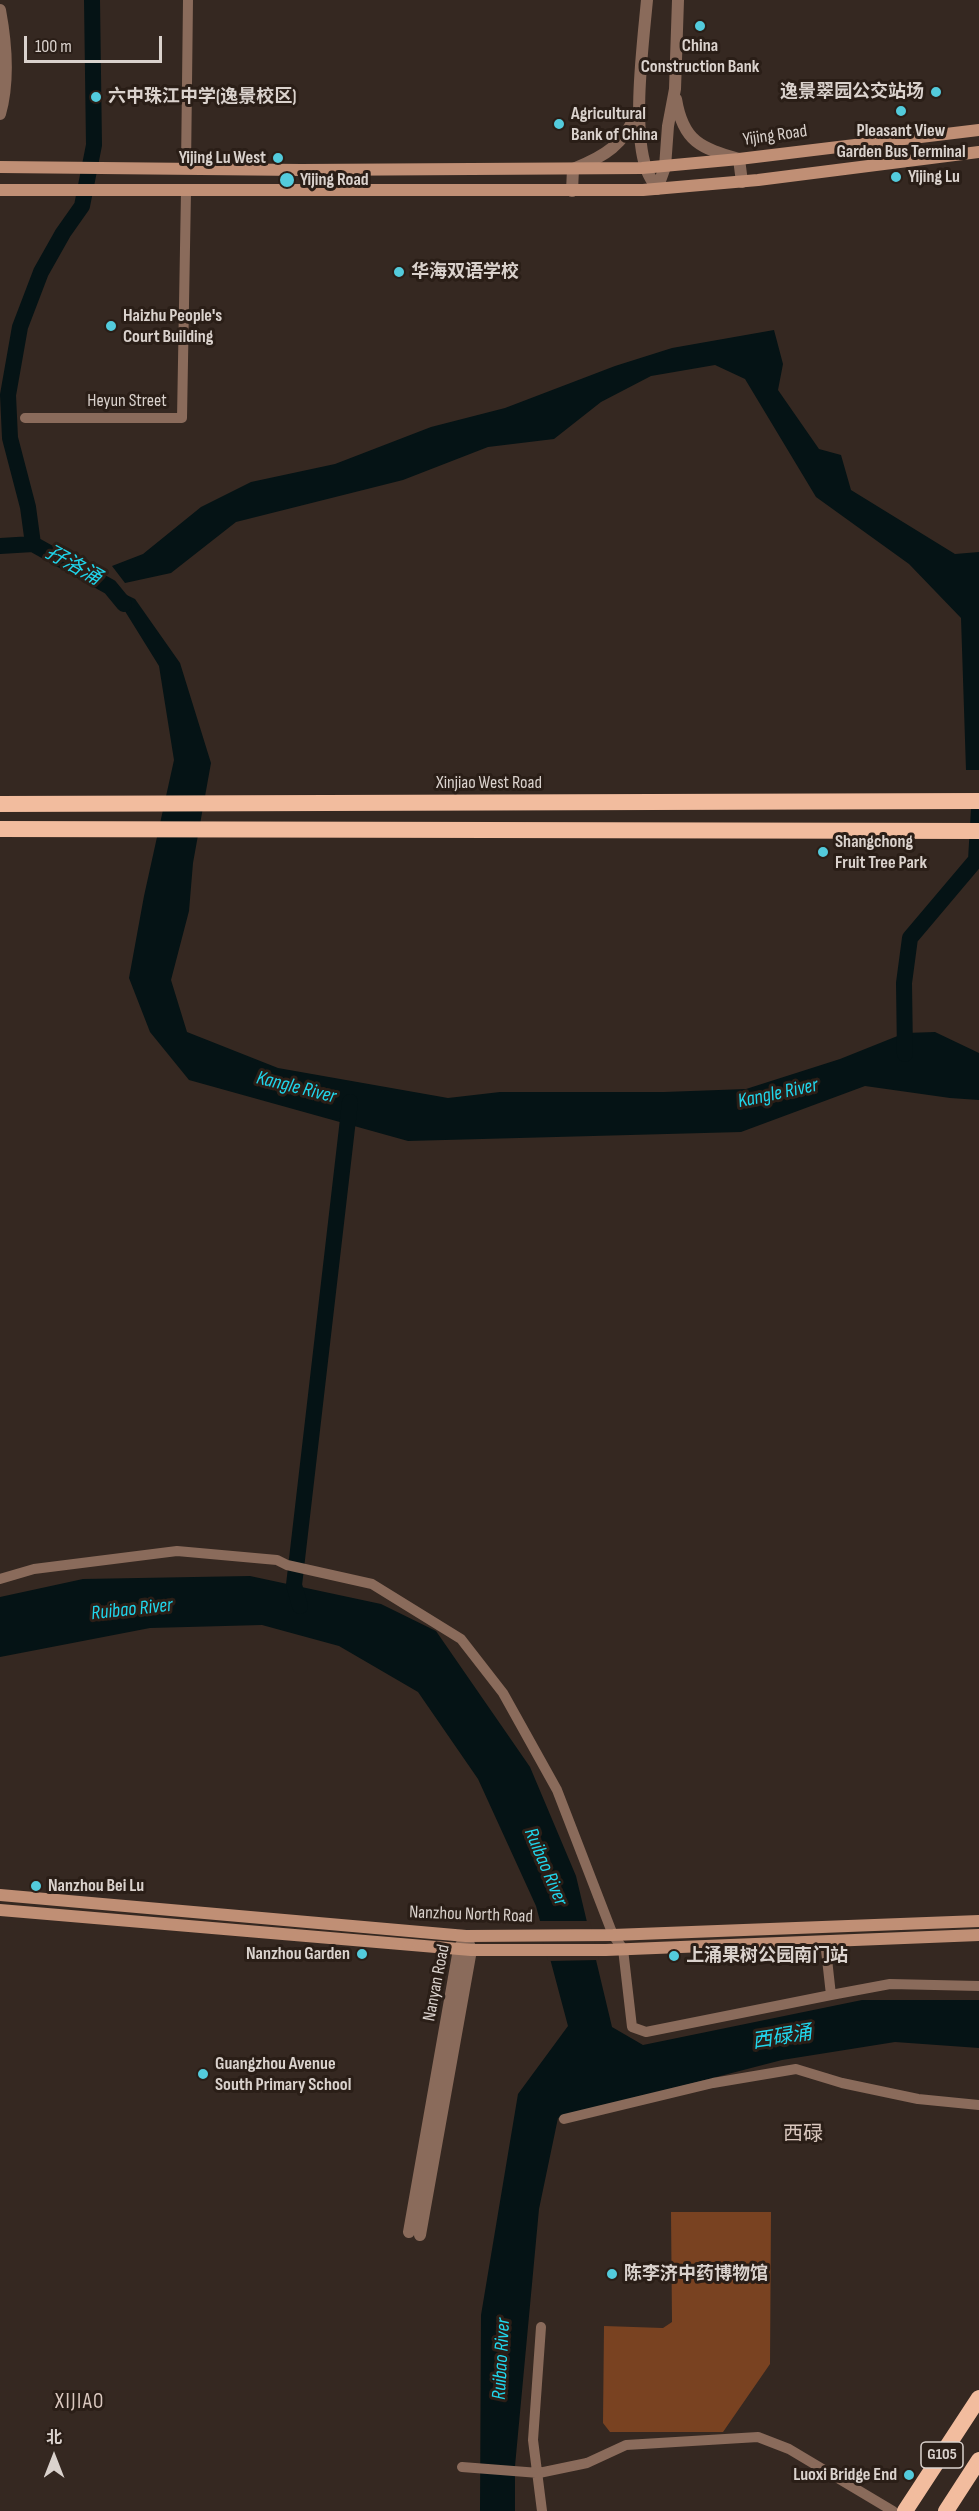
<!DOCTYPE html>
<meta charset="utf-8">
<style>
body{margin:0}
#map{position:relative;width:979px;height:2511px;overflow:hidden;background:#352821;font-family:"Sofia Sans Condensed","Noto Sans SC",sans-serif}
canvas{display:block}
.north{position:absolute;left:24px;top:2427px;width:60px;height:60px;-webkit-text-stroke:4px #2a1e17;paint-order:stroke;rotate:0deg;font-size:16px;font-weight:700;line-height:24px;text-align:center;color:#dad2cd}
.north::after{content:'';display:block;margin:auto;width:21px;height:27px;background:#dad2cd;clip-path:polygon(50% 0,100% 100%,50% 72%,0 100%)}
.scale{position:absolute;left:24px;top:36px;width:138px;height:27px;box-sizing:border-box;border:3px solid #dad2cd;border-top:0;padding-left:8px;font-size:18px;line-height:21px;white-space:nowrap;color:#dad2cd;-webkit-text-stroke:4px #2a1e17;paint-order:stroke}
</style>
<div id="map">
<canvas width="979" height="2511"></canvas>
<div class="north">北</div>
<div class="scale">100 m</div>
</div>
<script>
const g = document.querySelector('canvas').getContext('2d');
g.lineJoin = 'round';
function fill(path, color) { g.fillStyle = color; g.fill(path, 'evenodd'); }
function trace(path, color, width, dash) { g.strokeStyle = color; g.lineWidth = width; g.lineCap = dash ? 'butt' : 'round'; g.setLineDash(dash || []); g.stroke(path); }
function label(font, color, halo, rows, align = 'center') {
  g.font = font + ' "Sofia Sans Condensed","Noto Sans SC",sans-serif'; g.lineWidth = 6; g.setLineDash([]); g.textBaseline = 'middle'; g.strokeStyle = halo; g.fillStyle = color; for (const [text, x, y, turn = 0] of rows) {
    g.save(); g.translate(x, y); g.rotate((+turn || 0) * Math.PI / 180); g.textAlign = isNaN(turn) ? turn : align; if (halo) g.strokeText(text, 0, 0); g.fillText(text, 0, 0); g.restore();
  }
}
const green = new Path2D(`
 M 671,2212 L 771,2212 L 770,2364 L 723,2432 L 610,2432 L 603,2423 L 604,2326 L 663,2328 L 672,2322 Z`);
const water = new Path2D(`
 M 774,330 L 783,364 L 778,390 L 819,449 L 841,455 L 851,490 L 955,554 L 979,552 L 979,770 L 966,770 L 961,618 L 909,564 L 816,497 L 745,379 L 715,365 L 651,376 L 601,402 L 554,439 L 488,447 L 403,480 L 236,522 L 171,573 L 125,583 L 112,566 L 143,554 L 201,507 L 251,482 L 335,464 L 431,427 L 505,408 L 615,366 L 672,348 Z
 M 110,587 L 135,599 L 180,663 L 211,763 L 193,863 L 189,911 L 171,980 L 187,1032 L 278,1068 L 448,1098 L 500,1092 L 664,1092 L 746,1089 L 840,1059 L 905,1033 L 935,1032 L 979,1053 L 979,1100 L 950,1098 L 865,1086 L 741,1132 L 408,1141 L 189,1080 L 150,1032 L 129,978 L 144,896 L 174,760 L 159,666 Z
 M 250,1576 L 381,1604 L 436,1631 L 530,1767 L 576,1876 L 612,2027 L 643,2045 L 862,2000 L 979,2000 L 979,2048 L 895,2042 L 782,2060 L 558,2118 L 539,2209 L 515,2466 L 515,2511 L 480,2511 L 481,2315 L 518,2094 L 568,2026 L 536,1906 L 478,1779 L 418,1692 L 339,1646 L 262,1625 L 150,1628 L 0,1657 L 0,1597 L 83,1579 Z`);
const pier = new Path2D(`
 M 537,1921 L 590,1921 L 599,1960 L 548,1961 Z`);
const river = new Path2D(`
 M 33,544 L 28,507 L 10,438 L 8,395 L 20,327 L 41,272 L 63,233 L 82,206 L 94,145 L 92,0
 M 0,546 L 33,544 L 110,587 L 124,604
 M 905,1054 L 904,983 L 910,938 L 976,860 L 979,809
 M 300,1606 L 294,1585 L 350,1102`);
const minor = new Path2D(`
 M 186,168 L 188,0
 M 25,418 L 182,418 L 186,191
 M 0,1579 L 34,1569 L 177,1551 L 277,1560 L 287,1565 L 372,1584 L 461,1639 L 503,1693 L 557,1790 L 613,1935 L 623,1949 L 632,2027 L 646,2032 L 831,1995 L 825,1941
 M 831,1995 L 890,1984 L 979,1986
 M 564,2119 L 713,2083 L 796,2069 L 842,2083 L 918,2099 L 979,2105
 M 541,2327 L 533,2440 L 542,2511
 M 462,2467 L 539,2473 L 587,2463 L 626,2445 L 758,2437 L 789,2449 L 893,2511`);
const tertiary = new Path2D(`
 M 647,0 C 643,44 632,127 646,168 C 648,175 653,182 657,189
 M 0,10 C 6,42 9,82 0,114
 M 676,99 C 683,142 701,148 739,159 L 742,182
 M 657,189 L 665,167 L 668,126 L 675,89 L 678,0
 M 572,191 L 573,169 C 606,156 623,145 638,111
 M 409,2232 L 459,1949 L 463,1942
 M 420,2235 L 471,1950 L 468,1942`);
const secondary = new Path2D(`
 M 0,167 L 301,170 L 642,168 L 739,159 L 979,130
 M 0,190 L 643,190 L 758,180 L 979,152
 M 0,1895 L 466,1936 L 613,1935 L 979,1921
 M 0,1910 L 471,1950 L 606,1950 L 979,1935`);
const trunk = new Path2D(`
 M 0,804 L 979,801
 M 0,829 L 979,831
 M 905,2511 L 979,2398
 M 946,2511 L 979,2460`);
const markers = [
 [700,26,6,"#53cbdc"],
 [936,92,6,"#53cbdc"],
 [96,97,6,"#53cbdc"],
 [901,111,6,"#53cbdc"],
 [559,124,6,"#53cbdc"],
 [278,158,6,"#53cbdc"],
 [896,177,6,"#53cbdc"],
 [287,180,8,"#53cbdc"],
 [399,272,6,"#53cbdc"],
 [111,326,6,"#53cbdc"],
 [823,852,6,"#53cbdc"],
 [36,1886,6,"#53cbdc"],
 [362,1954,6,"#53cbdc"],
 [674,1956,6,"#53cbdc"],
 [203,2074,6,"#53cbdc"],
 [612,2274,6,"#53cbdc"],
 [909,2475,6,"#53cbdc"]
];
const shields = [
 [942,2455,42]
];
const shieldNames = [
 ["G105",942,2455]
];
const poiNames = [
 ["China",700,46,"center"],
 ["Construction Bank",700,67,"center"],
 ["逸景翠园公交站场",924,92,"right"],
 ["六中珠江中学(逸景校区)",108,97],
 ["Agricultural",571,114],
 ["Bank of China",571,135],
 ["Pleasant View",901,131,"center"],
 ["Garden Bus Terminal",901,152,"center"],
 ["Yijing Lu West",266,158,"right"],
 ["Yijing Lu",908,177],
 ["Yijing Road",300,180],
 ["华海双语学校",411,272],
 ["Haizhu People's",123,316],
 ["Court Building",123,337],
 ["Shangchong",835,842],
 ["Fruit Tree Park",835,863],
 ["Nanzhou Bei Lu",48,1886],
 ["Nanzhou Garden",350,1954,"right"],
 ["上涌果树公园南门站",686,1956],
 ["Guangzhou Avenue",215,2064],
 ["South Primary School",215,2085],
 ["陈李济中药博物馆",624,2274],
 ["Luoxi Bridge End",897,2475,"right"]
];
const streetNames = [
 ["Yijing Road",775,136,-8],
 ["Heyun Street",127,401],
 ["Xinjiao West Road",489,783],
 ["Nanzhou North Road",471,1915,2],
 ["Nanyan Road",437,1983,-79]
];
const waterNames = [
 ["孖洛涌",73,566,29],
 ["Kangle River",296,1088,14],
 ["Kangle River",778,1094,-12],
 ["Ruibao River",132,1610,-6],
 ["Ruibao River",545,1867,67],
 ["西碌涌",782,2038,-9],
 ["Ruibao River",502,2359,-87]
];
const neighbourhoodNames = [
 ["西碌",803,2135]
];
const quarterNames = [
 ["XIJIAO",80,2403]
];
fill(green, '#794221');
fill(water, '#051315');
fill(pier, '#352821');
trace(river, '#051315', 16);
trace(minor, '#8a6b5b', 10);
trace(tertiary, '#8a6b5b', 12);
trace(secondary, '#c08f75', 12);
trace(trunk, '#f2bc9e', 16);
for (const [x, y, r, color] of markers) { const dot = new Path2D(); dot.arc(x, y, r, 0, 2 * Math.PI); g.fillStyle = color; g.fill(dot); trace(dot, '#2a1e17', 2); }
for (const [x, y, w] of shields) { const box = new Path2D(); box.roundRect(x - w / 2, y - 13, w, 26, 4.5); g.fillStyle = '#2a1e17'; g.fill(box); trace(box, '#dad2cd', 1.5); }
label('bold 16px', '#dad2cd', null, shieldNames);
label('bold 18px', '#dad2cd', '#2a1e17', poiNames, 'left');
label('18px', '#dad2cd', '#2a1e17', streetNames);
label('italic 20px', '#20d6ec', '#2a1e17', waterNames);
label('20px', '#dac8bf', '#2a1e17', neighbourhoodNames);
g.letterSpacing = '1.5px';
label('21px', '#dac8bf', '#2a1e17', quarterNames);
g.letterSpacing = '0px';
</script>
